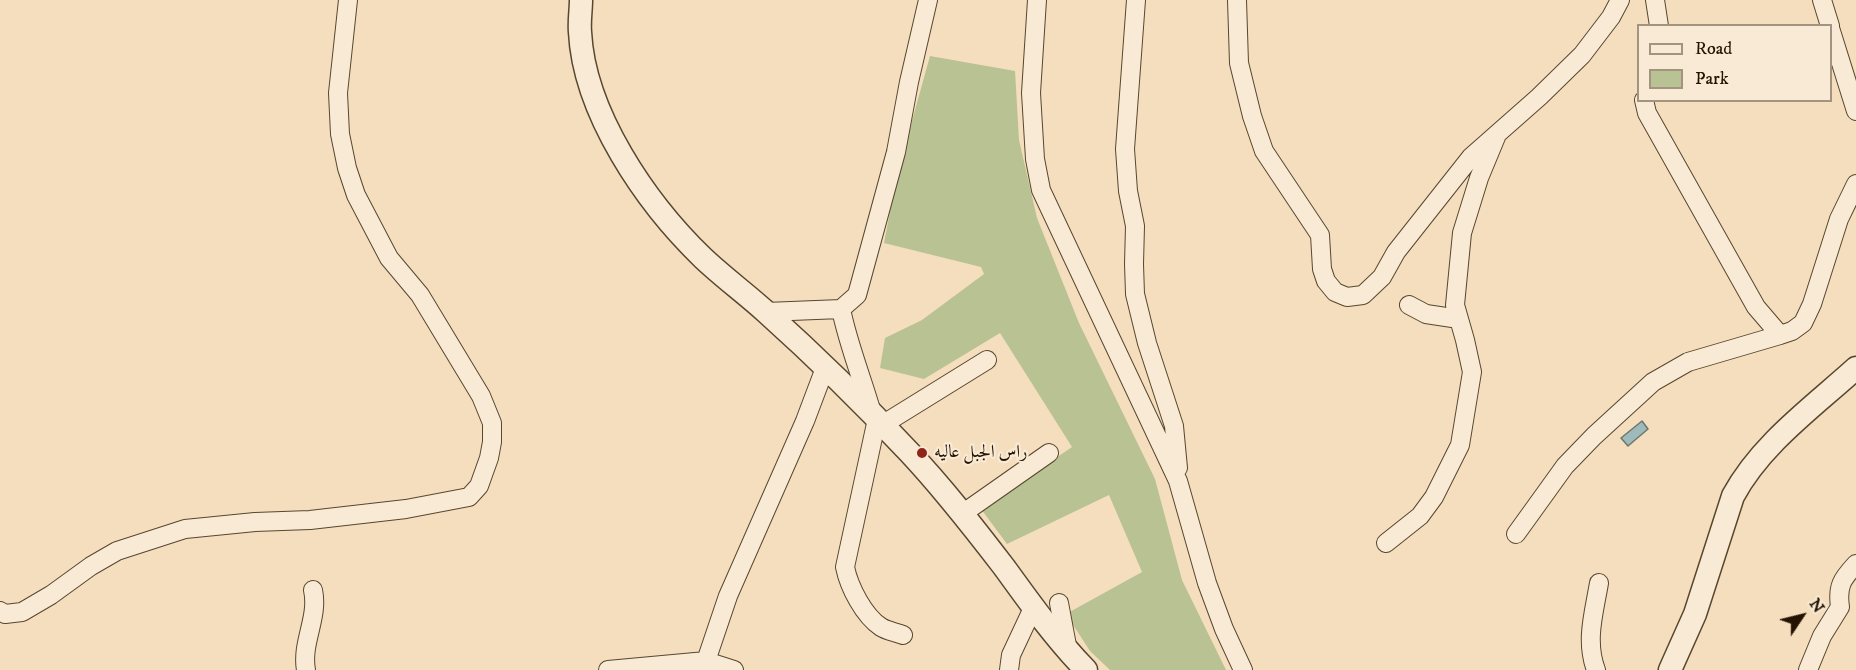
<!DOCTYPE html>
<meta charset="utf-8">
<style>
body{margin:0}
#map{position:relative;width:1856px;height:670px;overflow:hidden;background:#f5debd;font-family:"IM FELL DW Pica",serif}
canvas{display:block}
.legend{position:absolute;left:1637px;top:24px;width:195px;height:78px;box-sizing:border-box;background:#f8ead4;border:2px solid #a3947f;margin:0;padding:8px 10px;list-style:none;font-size:18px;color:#231300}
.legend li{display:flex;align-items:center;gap:12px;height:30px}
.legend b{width:30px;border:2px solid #a3947f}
.north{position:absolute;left:1772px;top:586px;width:60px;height:60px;-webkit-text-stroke:4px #f8ead4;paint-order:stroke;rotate:55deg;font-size:16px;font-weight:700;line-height:24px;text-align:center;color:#231300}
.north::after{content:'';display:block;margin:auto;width:21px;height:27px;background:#231300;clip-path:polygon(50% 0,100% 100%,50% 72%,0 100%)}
</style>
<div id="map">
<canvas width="1856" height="670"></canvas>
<ul class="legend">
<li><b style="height:8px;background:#f8ead4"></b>Road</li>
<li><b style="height:16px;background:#b9c293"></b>Park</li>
</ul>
<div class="north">N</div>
</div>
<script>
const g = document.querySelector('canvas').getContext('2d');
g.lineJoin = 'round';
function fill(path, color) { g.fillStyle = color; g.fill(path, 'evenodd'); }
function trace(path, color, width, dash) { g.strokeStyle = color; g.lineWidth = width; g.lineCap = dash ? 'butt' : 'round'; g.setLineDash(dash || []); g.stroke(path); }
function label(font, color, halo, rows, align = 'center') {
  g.font = font + ' "IM FELL DW Pica",Amiri,serif'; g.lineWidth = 4.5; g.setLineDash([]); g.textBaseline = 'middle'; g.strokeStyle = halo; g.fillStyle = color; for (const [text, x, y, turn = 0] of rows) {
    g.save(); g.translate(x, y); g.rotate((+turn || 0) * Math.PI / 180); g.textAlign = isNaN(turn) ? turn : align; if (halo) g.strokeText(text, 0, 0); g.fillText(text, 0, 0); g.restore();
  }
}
const green = new Path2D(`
 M 930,56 L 1015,71 L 1019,140 L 1037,218 L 1079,323 L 1155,479 L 1182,580 L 1226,670 L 1110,670 L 1090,651 L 1066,614 L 1142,572 L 1109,495 L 1007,544 L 981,509 L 1072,447 L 1000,333 L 924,379 L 880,368 L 885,338 L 922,320 L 984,274 L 981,267 L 884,243 L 897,175 Z`);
const water = new Path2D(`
 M 1642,421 L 1648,429 L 1628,446 L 1621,438 Z`);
const minor = new Path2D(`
 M 1037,0 L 1031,93 L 1035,159 L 1041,190 L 1178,481 L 1207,583 L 1224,629 L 1243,670
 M 1136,0 L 1125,149 L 1128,191 L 1135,226 L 1134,264 L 1135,294 L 1147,343 L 1174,426 L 1178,468
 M 1237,0 L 1239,63 L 1252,116 L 1264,151 L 1320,235 L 1322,269 L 1326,281 L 1335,292 L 1347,297 L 1363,295 L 1382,277 L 1396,252 L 1471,157 L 1539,97 L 1582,55 L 1611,17 L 1620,0
 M 1655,0 L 1659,26
 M 1822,0 L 1830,26
 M 1830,28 L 1856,111
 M 1644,100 L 1647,113 L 1756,307 L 1780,335 L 1792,331 L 1803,323 L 1812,304 L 1839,219 L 1856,184
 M 1409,305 L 1426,314 L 1459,319
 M 841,309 C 848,344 862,378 872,413
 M 766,312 L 841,309 L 857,295 L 896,152 L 909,82 L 928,0
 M 877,419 L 845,567 C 849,587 864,616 881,627 C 887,631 896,632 903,635
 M 882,425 L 987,360
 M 962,514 L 1049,453
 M 1516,534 L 1565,466 L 1594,436 L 1653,382 L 1688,362 L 1780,335
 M 1386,543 L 1420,516 L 1434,497 L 1460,445 L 1472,372 L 1465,340 L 1455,305 L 1462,233 L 1479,178 L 1496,137
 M 1059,603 L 1068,651
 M 0,611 L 5,614 L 22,612 L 51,595 L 91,566 L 117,551 L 185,529 L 255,522 L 310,520 L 406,509 L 469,497 L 479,486 L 489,458 L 492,442 L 492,423 L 481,396 L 420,295 L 389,258 L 356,195 L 347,168 L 340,134 L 338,93 L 348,0
 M 306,670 C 301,642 319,618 313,590
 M 608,670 L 706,661 L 734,670
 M 703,670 L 728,596 L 805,421 L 825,368
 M 1009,670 L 1011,655 L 1033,608
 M 1596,670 C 1585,641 1594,613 1599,583
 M 1808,670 L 1822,636 L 1840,607 C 1837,586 1842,579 1856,564`);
const tertiary = new Path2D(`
 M 581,0 C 581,10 579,21 580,32 C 584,113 646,203 703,258 C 723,277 745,293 766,312 C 815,356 863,403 909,452 C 943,488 974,528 1004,567 C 1030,603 1055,638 1086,670
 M 1670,670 L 1695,614 L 1733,496 C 1761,444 1813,407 1856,368`);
const markers = [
 [922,453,6,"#8f2418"]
];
const poiNames = [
 ["راس الجبل عاليه",934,453]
];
fill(green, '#b9c293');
fill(water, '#9fbaba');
trace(water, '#6d7770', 1.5);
trace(minor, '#58462f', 20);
trace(tertiary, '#58462f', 25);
trace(minor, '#f8ead4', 18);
trace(tertiary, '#f8ead4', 22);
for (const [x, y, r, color] of markers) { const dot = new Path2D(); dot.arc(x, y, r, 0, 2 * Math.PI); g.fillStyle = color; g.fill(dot); trace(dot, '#f8ead4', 2); }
label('18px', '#231300', '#f8ead4', poiNames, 'left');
</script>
